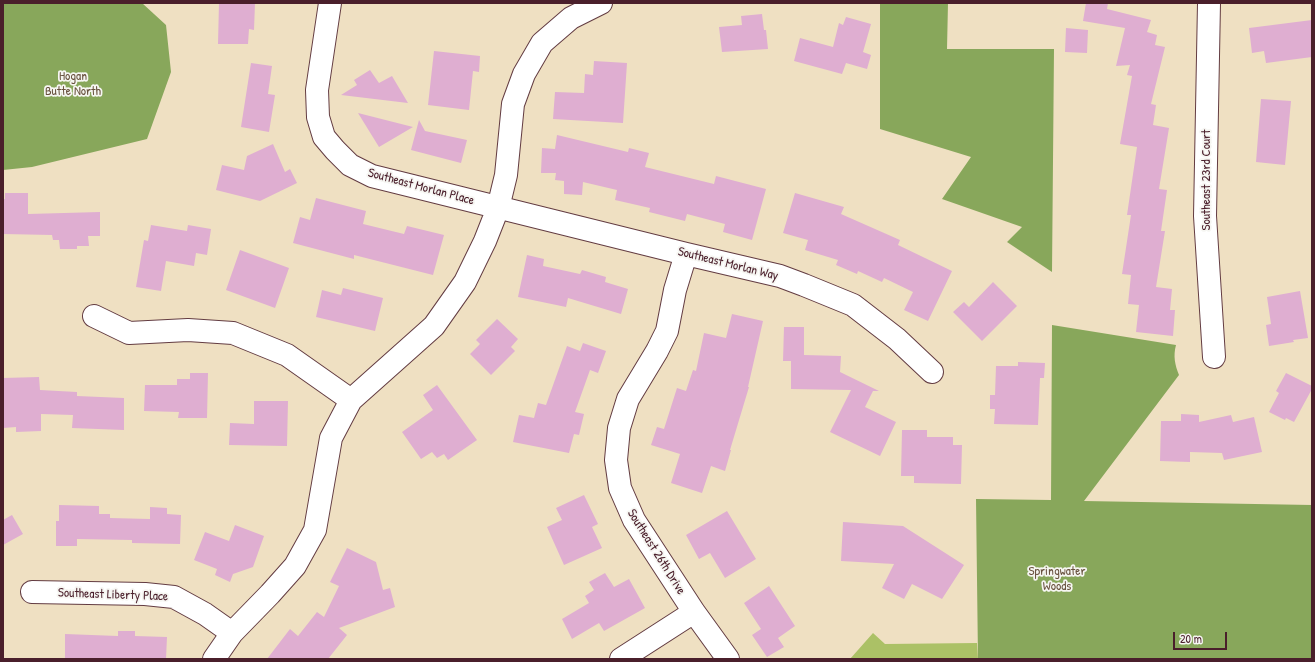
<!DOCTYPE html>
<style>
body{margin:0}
#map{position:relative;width:1315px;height:662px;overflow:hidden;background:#efe0c2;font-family:"Patrick Hand",sans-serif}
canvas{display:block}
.frame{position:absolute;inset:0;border:4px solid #4a1f2b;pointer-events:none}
.scale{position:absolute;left:1173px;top:632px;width:54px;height:18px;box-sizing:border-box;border:2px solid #4a1f2b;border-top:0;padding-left:5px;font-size:12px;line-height:14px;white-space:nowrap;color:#4a1f2b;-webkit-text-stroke:3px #f6f6f2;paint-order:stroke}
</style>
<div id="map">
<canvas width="1315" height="662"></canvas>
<div class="frame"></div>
<div class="scale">20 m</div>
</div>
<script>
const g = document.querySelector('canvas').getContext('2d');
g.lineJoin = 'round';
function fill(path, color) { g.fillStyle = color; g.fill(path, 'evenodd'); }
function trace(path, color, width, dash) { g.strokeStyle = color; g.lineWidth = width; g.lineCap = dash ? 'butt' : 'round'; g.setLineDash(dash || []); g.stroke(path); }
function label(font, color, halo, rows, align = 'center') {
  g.font = font + ' "Patrick Hand",sans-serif'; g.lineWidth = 3.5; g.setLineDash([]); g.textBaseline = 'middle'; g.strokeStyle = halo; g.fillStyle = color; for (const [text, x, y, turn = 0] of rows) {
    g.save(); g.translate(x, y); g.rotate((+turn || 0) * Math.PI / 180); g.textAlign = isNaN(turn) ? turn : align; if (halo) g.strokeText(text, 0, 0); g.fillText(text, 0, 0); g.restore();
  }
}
const green = new Path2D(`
 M 873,633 L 885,644 L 977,643 L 978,659 L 850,659 Z`);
const forest = new Path2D(`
 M 3,3 L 142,3 L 166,25 L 171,72 L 147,139 L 32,167 L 3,170 Z
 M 880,3 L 948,3 L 947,49 L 1054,49 L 1052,272 L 1007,242 L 1022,227 L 942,199 L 971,157 L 880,129 Z
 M 1052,325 L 1176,345 C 1173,356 1175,365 1179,375 L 1084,501 L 1312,505 L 1312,659 L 978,659 L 976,499 L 1051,500 Z`);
const building = new Path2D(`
 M 219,3 L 255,3 L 254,30 L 249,29 L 248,44 L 218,44 Z
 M 1086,3 L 1108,3 L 1107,9 L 1151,20 L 1147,32 L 1157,35 L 1155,45 L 1165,47 L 1151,104 L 1156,105 L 1153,125 L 1169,128 L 1159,189 L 1167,190 L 1161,231 L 1165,231 L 1156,287 L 1172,289 L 1170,310 L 1175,310 L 1173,336 L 1136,332 L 1139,305 L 1128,304 L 1131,275 L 1122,274 L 1131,215 L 1127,215 L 1137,147 L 1120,144 L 1132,76 L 1127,75 L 1130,65 L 1116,66 L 1125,28 L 1083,21 Z
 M 762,14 L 764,30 L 766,30 L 768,49 L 722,52 L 719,27 L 742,25 L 741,16 Z
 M 846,17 L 871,24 L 863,52 L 871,55 L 867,69 L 846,63 L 842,74 L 794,61 L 800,38 L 833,47 L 839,23 L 843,25 Z
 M 1312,20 L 1312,57 L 1266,63 L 1264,51 L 1252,53 L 1249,28 Z
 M 1066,28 L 1088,30 L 1087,53 L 1065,52 Z
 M 434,51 L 480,56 L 479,72 L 473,71 L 469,110 L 428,105 Z
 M 594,61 L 627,63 L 623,123 L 553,119 L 555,92 L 584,93 L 585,74 L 593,75 Z
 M 251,63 L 272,66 L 268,94 L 275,95 L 269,132 L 241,127 Z
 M 370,70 L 379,83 L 392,76 L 408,103 L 341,95 L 357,85 L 354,80 Z
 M 1261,99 L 1291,101 L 1285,165 L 1256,162 Z
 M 358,113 L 413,127 L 379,147 Z
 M 419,120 L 425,131 L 467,140 L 461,163 L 411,150 Z
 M 557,135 L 628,152 L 629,148 L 649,153 L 645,167 L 714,184 L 716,176 L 766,189 L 752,240 L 723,232 L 725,224 L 687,214 L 685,221 L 649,212 L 650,208 L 615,200 L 617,190 L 583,182 L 582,195 L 564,194 L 564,181 L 555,180 L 556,173 L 541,173 L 542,148 L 555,149 Z
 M 273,144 L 285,172 L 290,169 L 297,183 L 260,201 L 216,190 L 222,165 L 244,170 L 247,156 Z
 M 5,193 L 28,193 L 28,214 L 100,212 L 100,236 L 88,236 L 89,246 L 77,246 L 77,249 L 60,249 L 59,240 L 53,240 L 52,235 L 3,234 L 3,199 L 5,199 Z
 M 795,193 L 844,207 L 841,214 L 900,240 L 898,245 L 952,271 L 928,321 L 904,310 L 913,292 L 884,278 L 882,282 L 858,271 L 857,274 L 836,265 L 838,260 L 805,250 L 808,240 L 783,233 Z
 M 316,198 L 366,211 L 363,224 L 404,234 L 407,226 L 444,235 L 433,275 L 354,255 L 354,259 L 293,243 L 300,217 L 310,220 Z
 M 151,225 L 187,231 L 188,225 L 211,229 L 207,255 L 196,253 L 194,266 L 166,261 L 161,291 L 136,287 L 144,240 L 148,241 Z
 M 240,250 L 289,268 L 275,308 L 226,290 Z
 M 527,255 L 544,259 L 543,266 L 580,274 L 582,270 L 606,277 L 605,282 L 628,289 L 621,314 L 568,298 L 566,307 L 518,297 Z
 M 993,282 L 1017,306 L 982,341 L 953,312 L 964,302 L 969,307 Z
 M 343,288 L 383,298 L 375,331 L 316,317 L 322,290 L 341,295 Z
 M 1300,291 L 1308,338 L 1293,340 L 1294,342 L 1269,346 L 1266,325 L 1271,324 L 1267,297 Z
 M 732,314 L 763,321 L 748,387 L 749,387 L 730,450 L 731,450 L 725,471 L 711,466 L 702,493 L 671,483 L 680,454 L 651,445 L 657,427 L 664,429 L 677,388 L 686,391 L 693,370 L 696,371 L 704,333 L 726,338 Z
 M 497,319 L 518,339 L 511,347 L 515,351 L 491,375 L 470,354 L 480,344 L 476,340 Z
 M 784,327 L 804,327 L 804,355 L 841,356 L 840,372 L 879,391 L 873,391 L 865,407 L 896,422 L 880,456 L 830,432 L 851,390 L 791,389 L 791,361 L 783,361 Z
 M 583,343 L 606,351 L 598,373 L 590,370 L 575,412 L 584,414 L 579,435 L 574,434 L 569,453 L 513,442 L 519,415 L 534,418 L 538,403 L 546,405 L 567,346 L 580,351 Z
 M 1018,362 L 1045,363 L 1044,378 L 1040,378 L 1038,425 L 994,424 L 995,409 L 990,409 L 990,395 L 995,395 L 996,366 L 1018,366 Z
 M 190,373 L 208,373 L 207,418 L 178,418 L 179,412 L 144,411 L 145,385 L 177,385 L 177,379 L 190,379 Z
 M 1286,373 L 1312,386 L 1312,389 L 1294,422 L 1286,418 L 1285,420 L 1269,412 L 1279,393 L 1276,391 Z
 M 39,377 L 40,390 L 77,392 L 77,396 L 124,398 L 124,430 L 72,428 L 73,415 L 41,414 L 41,431 L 16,432 L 16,427 L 3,428 L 3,378 Z
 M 437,385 L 477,440 L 448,460 L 444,454 L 437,458 L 432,452 L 421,459 L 402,432 L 433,410 L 423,395 Z
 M 254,401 L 288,401 L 287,446 L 229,445 L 230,423 L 254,424 Z
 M 1181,414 L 1199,415 L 1199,422 L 1231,415 L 1233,422 L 1254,417 L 1262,452 L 1224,460 L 1222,453 L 1190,452 L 1190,462 L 1160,461 L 1161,421 L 1181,421 Z
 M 902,430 L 927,430 L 927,437 L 953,437 L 953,445 L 962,445 L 961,484 L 914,483 L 914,476 L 901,476 Z
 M 584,495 L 598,524 L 592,527 L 602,548 L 564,565 L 547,527 L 562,520 L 556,508 Z
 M 59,505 L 99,506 L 99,514 L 110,514 L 110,518 L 150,519 L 150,507 L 167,508 L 167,514 L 181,515 L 180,544 L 132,543 L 132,540 L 77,539 L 77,546 L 56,546 L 56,521 L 59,521 Z
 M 727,511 L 756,559 L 725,578 L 710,553 L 699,559 L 686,535 Z
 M 12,515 L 23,534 L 3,545 L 3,520 Z
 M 843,522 L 903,526 L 964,565 L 942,599 L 912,584 L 904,599 L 882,588 L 894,564 L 841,561 Z
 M 235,525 L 264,536 L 253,567 L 233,574 L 230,582 L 215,575 L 217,569 L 194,560 L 205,532 L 229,541 Z
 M 347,548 L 376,562 L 383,590 L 390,588 L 395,607 L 339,628 L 347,635 L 328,659 L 267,659 L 290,629 L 298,636 L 317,612 L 324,617 L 339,586 L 330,582 Z
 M 605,573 L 614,587 L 629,579 L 645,608 L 604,631 L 599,623 L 572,639 L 562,619 L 589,603 L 585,596 L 594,590 L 589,582 Z
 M 769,586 L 795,626 L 778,638 L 784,647 L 767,657 L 752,635 L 761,629 L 744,603 Z
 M 118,631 L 135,631 L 135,636 L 167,637 L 166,659 L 65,659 L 65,634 L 118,636 Z`);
const minor = new Path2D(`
 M 330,3 L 317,90 L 318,117 L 324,137 L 335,150 L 350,165 L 372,176 L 686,254 L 780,276 L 804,285 L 853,305 L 897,339 L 932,372
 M 1209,3 L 1205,216 L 1214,357
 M 686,254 L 675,290 L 667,331 L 657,351 L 628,399 L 619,428 L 616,460 L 620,488 L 634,520 L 694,612 L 728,659
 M 94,316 L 129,333 L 188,330 L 233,333 L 287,355 L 351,400
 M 32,592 L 145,594 L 174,597 L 205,614 L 232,633
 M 214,659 L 232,633 L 270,594 L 295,566 L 315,530 L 331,438 L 351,400 L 434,326 L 465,282 L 485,241 L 498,208 L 506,175 L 513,104 L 524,74 L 542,43 L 571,18 L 601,3
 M 621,659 L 694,612`);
const parkNames = [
 ["Hogan",73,77],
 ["Butte North",73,92],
 ["Springwater",1057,572],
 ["Woods",1057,587]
];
const streetNames = [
 ["Southeast 23rd Court",1207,180,-90],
 ["Southeast Morlan Place",421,187,15],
 ["Southeast Morlan Way",728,264,14],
 ["Southeast 26th Drive",656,552,58],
 ["Southeast Liberty Place",113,595,2]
];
fill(green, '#abc166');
fill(forest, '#88a75b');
fill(building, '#dfaed1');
trace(minor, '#633c42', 24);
trace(minor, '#fff', 22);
label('13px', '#67503d', '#f6f6f2', parkNames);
label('13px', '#4a1f2b', '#f6f6f2', streetNames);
</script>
